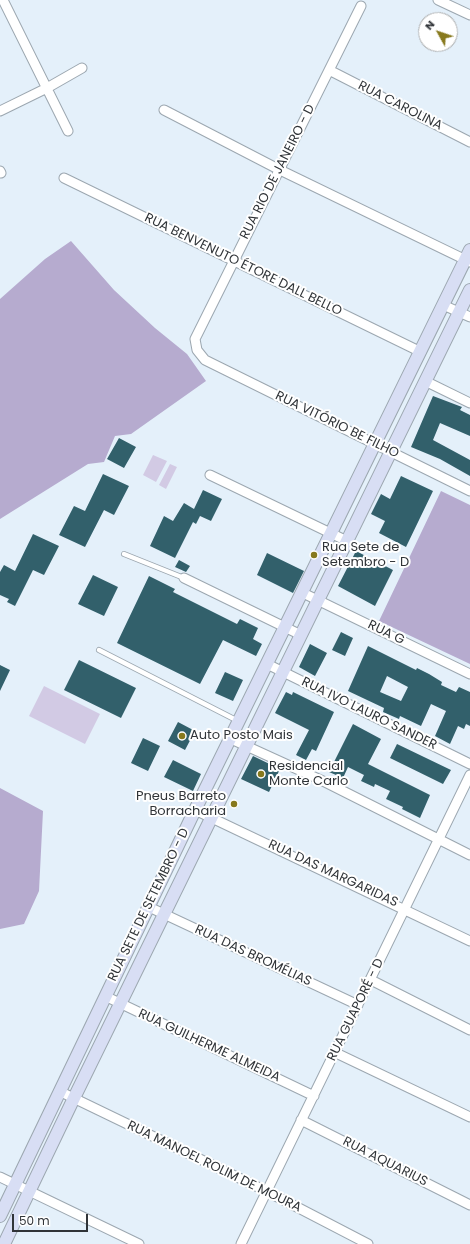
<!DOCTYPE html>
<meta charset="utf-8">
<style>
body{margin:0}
#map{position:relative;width:470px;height:1244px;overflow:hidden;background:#e4f0fa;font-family:Poppins,sans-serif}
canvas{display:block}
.north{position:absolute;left:418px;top:12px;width:40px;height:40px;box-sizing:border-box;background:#fff;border:1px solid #acaeaf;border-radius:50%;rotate:310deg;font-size:11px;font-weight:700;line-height:16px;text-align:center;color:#303438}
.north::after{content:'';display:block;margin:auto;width:14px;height:18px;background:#87791d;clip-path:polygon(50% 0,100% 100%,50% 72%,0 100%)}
.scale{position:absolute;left:12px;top:1214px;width:76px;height:18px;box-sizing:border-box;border:2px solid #303438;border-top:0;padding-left:5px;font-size:12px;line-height:14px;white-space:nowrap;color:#303438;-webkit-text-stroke:3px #fff;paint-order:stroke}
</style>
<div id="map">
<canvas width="470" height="1244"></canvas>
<div class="north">N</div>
<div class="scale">50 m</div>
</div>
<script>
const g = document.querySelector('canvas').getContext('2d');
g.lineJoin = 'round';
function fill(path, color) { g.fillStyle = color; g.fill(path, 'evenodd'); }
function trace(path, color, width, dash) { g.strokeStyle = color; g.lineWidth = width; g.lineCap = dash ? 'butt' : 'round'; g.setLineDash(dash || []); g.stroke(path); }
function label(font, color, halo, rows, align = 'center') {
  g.font = font + ' Poppins,sans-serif'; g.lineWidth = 4; g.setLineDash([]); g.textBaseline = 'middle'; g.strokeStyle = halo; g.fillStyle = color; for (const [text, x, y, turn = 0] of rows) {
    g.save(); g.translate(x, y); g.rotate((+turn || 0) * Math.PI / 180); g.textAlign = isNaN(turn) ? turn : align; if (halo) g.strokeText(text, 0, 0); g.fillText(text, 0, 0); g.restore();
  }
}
const green = new Path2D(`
 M 153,455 L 167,461 L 156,482 L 143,475 Z
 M 170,464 L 177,467 L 166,489 L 159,485 Z
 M 44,686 L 100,714 L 85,744 L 29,716 Z`);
const forest = new Path2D(`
 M 71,241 L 114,290 L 155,328 L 187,354 L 206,381 L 131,434 L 115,436 L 104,462 L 88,464 L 0,519 L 0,299 L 45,259 Z
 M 441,491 L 470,505 L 470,664 L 379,621 Z
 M 0,788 L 43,811 L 39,891 L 24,924 L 0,929 Z`);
const building = new Path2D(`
 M 433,396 L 462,407 L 460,410 L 470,415 L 470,436 L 440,423 L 433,440 L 470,460 L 470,476 L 440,459 L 411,447 Z
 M 119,438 L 136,447 L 124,468 L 107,459 Z
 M 103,474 L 129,486 L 114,515 L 104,510 L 85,547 L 59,535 L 74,506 L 85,511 Z
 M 401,476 L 433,491 L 406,547 L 379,533 L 385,521 L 371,514 L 381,494 L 390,499 Z
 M 203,490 L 222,499 L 211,521 L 200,516 L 196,524 L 193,522 L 175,558 L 150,546 L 164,516 L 173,521 L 184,503 L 194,509 Z
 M 33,534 L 59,546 L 44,575 L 33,570 L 15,606 L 7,602 L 9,599 L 0,595 L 0,572 L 4,565 L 15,571 Z
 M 356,551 L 393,570 L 375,606 L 338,586 Z
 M 267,553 L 304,571 L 293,593 L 257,575 Z
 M 179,560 L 190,566 L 186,572 L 175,567 Z
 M 93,575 L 118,587 L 104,616 L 78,604 Z
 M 149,576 L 175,589 L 173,592 L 237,624 L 240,619 L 258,628 L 253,639 L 262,644 L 256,656 L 223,640 L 200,684 L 117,643 Z
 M 341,632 L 353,638 L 345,656 L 332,650 Z
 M 310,644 L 327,653 L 315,676 L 299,667 Z
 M 368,646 L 416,670 L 417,668 L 429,674 L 442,682 L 441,685 L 456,692 L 459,687 L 470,692 L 470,726 L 466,724 L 464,729 L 458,726 L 450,744 L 435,736 L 446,711 L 431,704 L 421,726 L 400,716 L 399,719 L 383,712 L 384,708 L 348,691 ZM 387,676 L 408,687 L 401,701 L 380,692 Z
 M 79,660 L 136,688 L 121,718 L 64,690 Z
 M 0,665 L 10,670 L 0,691 Z
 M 225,672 L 243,680 L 233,701 L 215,693 Z
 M 286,692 L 292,695 L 293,692 L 334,712 L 316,751 L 312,749 L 306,760 L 296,755 L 309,730 L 275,713 Z
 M 178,722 L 195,731 L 185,750 L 168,741 Z
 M 353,724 L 381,739 L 368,764 L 430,795 L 420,818 L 402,809 L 403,807 L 386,799 L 390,791 L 375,784 L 374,787 L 361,781 L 364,775 L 348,767 L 343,778 L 329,772 Z
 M 143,738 L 160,746 L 148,771 L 131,763 Z
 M 397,744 L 451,770 L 443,784 L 390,758 Z
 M 253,756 L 280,769 L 269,792 L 241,779 Z
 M 173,760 L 201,774 L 193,791 L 164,777 Z`);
const lane = new Path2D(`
 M 124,554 L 184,578
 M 99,650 L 238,721`);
const street = new Path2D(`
 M 3,0 L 68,131
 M 438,0 L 470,15
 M 361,6 L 195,339 L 197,350 L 205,360 L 470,491
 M 329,70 L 470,142
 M 164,110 L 280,170 L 470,262
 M 0,111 L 47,88 L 82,68
 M 0,171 L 1,173
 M 64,178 L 421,352
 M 443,305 L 470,317
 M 425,381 L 470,403
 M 210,475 L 347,541
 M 184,578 L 301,635
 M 303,593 L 470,674
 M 267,664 L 470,764
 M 231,739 L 323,781 L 470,855
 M 195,810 L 470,941
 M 149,907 L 358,1005
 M 371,980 L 470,1030
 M 105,996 L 314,1096
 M 334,1052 L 470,1117
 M 59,1091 L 266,1191 L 368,1244
 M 301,1120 L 470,1205
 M 0,1177 L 139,1244
 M 241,1244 L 470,775`);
const secondary = new Path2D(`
 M 0,1216 L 195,810 L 470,250
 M 4,1244 L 74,1098 L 470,290`);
const markers = [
 [314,555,4,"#87791d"],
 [182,736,4,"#87791d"],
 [261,774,4,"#87791d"],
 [234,804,4,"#87791d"]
];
const streetNames = [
 ["RUA CAROLINA",400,106,27],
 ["RUA RIO DE JANEIRO - D",278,172,-63],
 ["RUA BENVENUTO ÉTORE DALL BELLO",243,265,26],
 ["RUA VITÓRIO BE FILHO",337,425,26],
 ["RUA G",386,633,26],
 ["RUA IVO LAURO SANDER",369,714,26],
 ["RUA DAS MARGARIDAS",333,874,25],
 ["RUA SETE DE SETEMBRO - D",149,905,-64],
 ["RUA DAS BROMÉLIAS",253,956,25],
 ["RUA GUAPORÉ - D",356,1010,-64],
 ["RUA GUILHERME ALMEIDA",209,1046,25],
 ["RUA AQUARIUS",385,1162,27],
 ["RUA MANOEL ROLIM DE MOURA",214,1167,26]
];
const poiNames = [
 ["Rua Sete de",322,548],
 ["Setembro - D",322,563],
 ["Auto Posto Mais",190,736],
 ["Residencial",269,767],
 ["Monte Carlo",269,782],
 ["Pneus Barreto",226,797,"right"],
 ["Borracharia",226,812,"right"]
];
fill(green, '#d2cae4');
fill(forest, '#b6abcf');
fill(building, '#32606b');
trace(lane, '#9ca7b0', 6);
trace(street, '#9ca7b0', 11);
trace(secondary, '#9ca7b0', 14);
trace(lane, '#fff', 4.5);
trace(street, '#fff', 9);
trace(secondary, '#d8def4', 12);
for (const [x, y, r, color] of markers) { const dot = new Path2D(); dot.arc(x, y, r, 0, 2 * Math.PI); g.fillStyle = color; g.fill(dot); trace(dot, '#fff', 1.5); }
label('13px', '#303438', '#fff', streetNames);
label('13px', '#303438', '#fff', poiNames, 'left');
</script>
